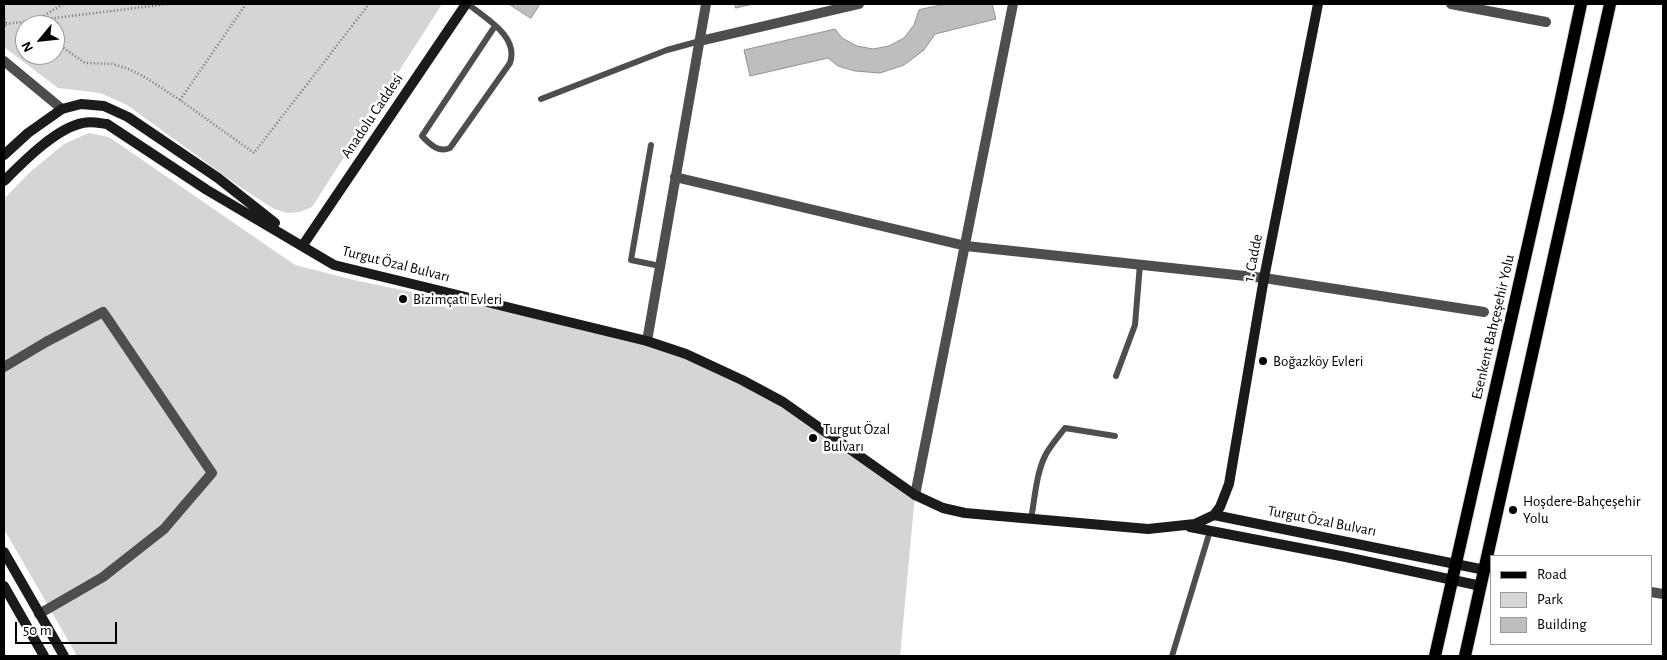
<!DOCTYPE html>
<meta charset="utf-8">
<style>
body{margin:0}
#map{position:relative;width:1667px;height:660px;overflow:hidden;background:#fff;font-family:"Alegreya Sans",sans-serif}
canvas{display:block}
.frame{position:absolute;inset:0;border:5px solid #000;pointer-events:none}
.legend{position:absolute;left:1490px;top:555px;width:162px;height:90px;box-sizing:border-box;background:#fff;border:1px solid #999;margin:0;padding:6px 9px;list-style:none;font-size:15px;color:#000}
.legend li{display:flex;align-items:center;gap:10px;height:25px}
.legend b{width:25px;border:1px solid #999}
.north{position:absolute;left:15px;top:15px;width:50px;height:50px;box-sizing:border-box;background:#fff;border:1px solid #999;border-radius:50%;rotate:242deg;font-size:14px;font-weight:700;line-height:20px;text-align:center;color:#000}
.north::after{content:'';display:block;margin:auto;width:18px;height:22px;background:#000;clip-path:polygon(50% 0,100% 100%,50% 72%,0 100%)}
.scale{position:absolute;left:15px;top:622px;width:102px;height:22px;box-sizing:border-box;border:2px solid #000;border-top:0;padding-left:6px;font-size:15px;line-height:18px;white-space:nowrap;color:#000;-webkit-text-stroke:4px #fff;paint-order:stroke}
</style>
<div id="map">
<canvas width="1667" height="660"></canvas>
<div class="frame"></div>
<ul class="legend">
<li><b style="height:6px;background:#000"></b>Road</li>
<li><b style="height:14px;background:#d5d5d5"></b>Park</li>
<li><b style="height:14px;background:#bebebe"></b>Building</li>
</ul>
<div class="north">N</div>
<div class="scale">50 m</div>
</div>
<script>
const g = document.querySelector('canvas').getContext('2d');
g.lineJoin = 'round';
function fill(path, color) { g.fillStyle = color; g.fill(path, 'evenodd'); }
function trace(path, color, width, dash) { g.strokeStyle = color; g.lineWidth = width; g.lineCap = dash ? 'butt' : 'round'; g.setLineDash(dash || []); g.stroke(path); }
function label(font, color, halo, rows, align = 'center') {
  g.font = font + ' "Alegreya Sans",sans-serif'; g.lineWidth = 5; g.setLineDash([]); g.textBaseline = 'middle'; g.strokeStyle = halo; g.fillStyle = color; for (const [text, x, y, turn = 0] of rows) {
    g.save(); g.translate(x, y); g.rotate((+turn || 0) * Math.PI / 180); g.textAlign = isNaN(turn) ? turn : align; if (halo) g.strokeText(text, 0, 0); g.fillText(text, 0, 0); g.restore();
  }
}
const green = new Path2D(`
 M 4,4 L 442,4 L 312,207 L 300,212 L 288,213 L 274,209 L 240,187 L 127,105 L 100,93 L 58,88 L 4,47 ZM 25,25 L 55,25 L 55,55 L 25,55 Z
 M 89,133 L 109,137 L 295,265 L 354,280 L 647,341 L 742,380 L 915,495 L 900,656 L 77,656 L 4,529 L 4,199 L 29,173 L 64,144 Z`);
const building = new Path2D(`
 M 509,4 L 540,4 L 531,18 Z
 M 735,4 L 753,4 L 736,8 Z
 M 946,4 L 992,4 L 996,19 L 935,34 L 924,50 L 904,65 L 880,73 L 855,71 L 838,66 L 828,58 L 750,76 L 744,50 L 835,29 L 842,38 L 857,46 L 873,49 L 889,46 L 904,38 L 914,25 L 919,10 Z`);
const path = new Path2D(`
 M 4,15 L 6,24 L 4,28
 M 6,24 L 168,4
 M 41,25 L 42,17 L 63,4
 M 55,42 L 85,63 L 112,64 L 126,68 L 143,76 L 180,100 L 254,153 L 369,4
 M 180,100 L 246,4`);
const lane = new Path2D(`
 M 468,4 C 486,19 519,36 510,63 L 450,148 C 438,153 430,144 422,136 L 495,26
 M 541,99 L 667,50 L 700,41
 M 651,145 L 631,260 L 660,266
 M 1116,376 L 1135,325 L 1140,264
 M 1031,519 C 1035,498 1036,473 1046,454 C 1051,445 1058,437 1065,428 L 1115,436
 M 1172,656 L 1210,531`);
const street = new Path2D(`
 M 1451,4 L 1546,22
 M 700,41 L 859,4
 M 4,61 L 62,109
 M 675,177 L 966,246 L 1264,278 L 1484,312
 M 647,341 L 706,4
 M 4,367 L 46,342 L 103,312 L 212,473 L 164,529 L 103,577 L 39,614
 M 915,495 L 1013,4
 M 1651,592 L 1663,594`);
const secondary = new Path2D(`
 M 4,155 L 28,133 L 62,109 L 81,104 L 104,106 L 128,117 L 218,178 L 275,223
 M 4,181 C 23,162 56,128 83,123 C 91,121 99,123 107,124 L 207,190 L 334,265 L 647,341 L 686,354 L 742,380 L 783,402 L 915,495 L 943,508 L 965,513 L 1148,529 L 1195,524 L 1214,515 L 1485,570
 M 303,245 L 466,4
 M 1214,515 L 1220,507 L 1229,484 L 1264,278 L 1318,4
 M 1190,527 L 1346,557 L 1481,586
 M 4,552 L 64,656
 M 4,586 L 44,656`);
const primary = new Path2D(`
 M 1435,656 L 1558,112 L 1581,4
 M 1465,656 L 1610,4`);
const markers = [
 [403,299,5,"#000"],
 [1263,361,5,"#000"],
 [813,438,5,"#000"],
 [1513,510,5,"#000"]
];
const streetNames = [
 ["Anadolu Caddesi",372,116,-56],
 ["1. Cadde",1253,258,-79],
 ["Turgut Özal Bulvarı",396,264,14],
 ["Esenkent Bahçeşehir Yolu",1493,327,-77],
 ["Turgut Özal Bulvarı",1322,521,11]
];
const poiNames = [
 ["Bizimçatı Evleri",413,299],
 ["Boğazköy Evleri",1273,361],
 ["Turgut Özal",823,429],
 ["Bulvarı",823,446],
 ["Hoşdere-Bahçeşehir",1523,501],
 ["Yolu",1523,518]
];
fill(green, '#d5d5d5');
fill(building, '#bebebe');
trace(building, '#929292', 1);
trace(primary, '#dbdbdb', 14);
trace(path, '#707070', 2.5, [1, 2.5]);
trace(lane, '#4e4e4e', 6);
trace(street, '#4e4e4e', 10);
trace(secondary, '#1b1b1b', 10);
trace(primary, '#000', 12);
for (const [x, y, r, color] of markers) { const dot = new Path2D(); dot.arc(x, y, r, 0, 2 * Math.PI); g.fillStyle = color; g.fill(dot); trace(dot, '#fff', 2); }
label('15px', '#000', '#fff', streetNames);
label('15px', '#000', '#fff', poiNames, 'left');
</script>
